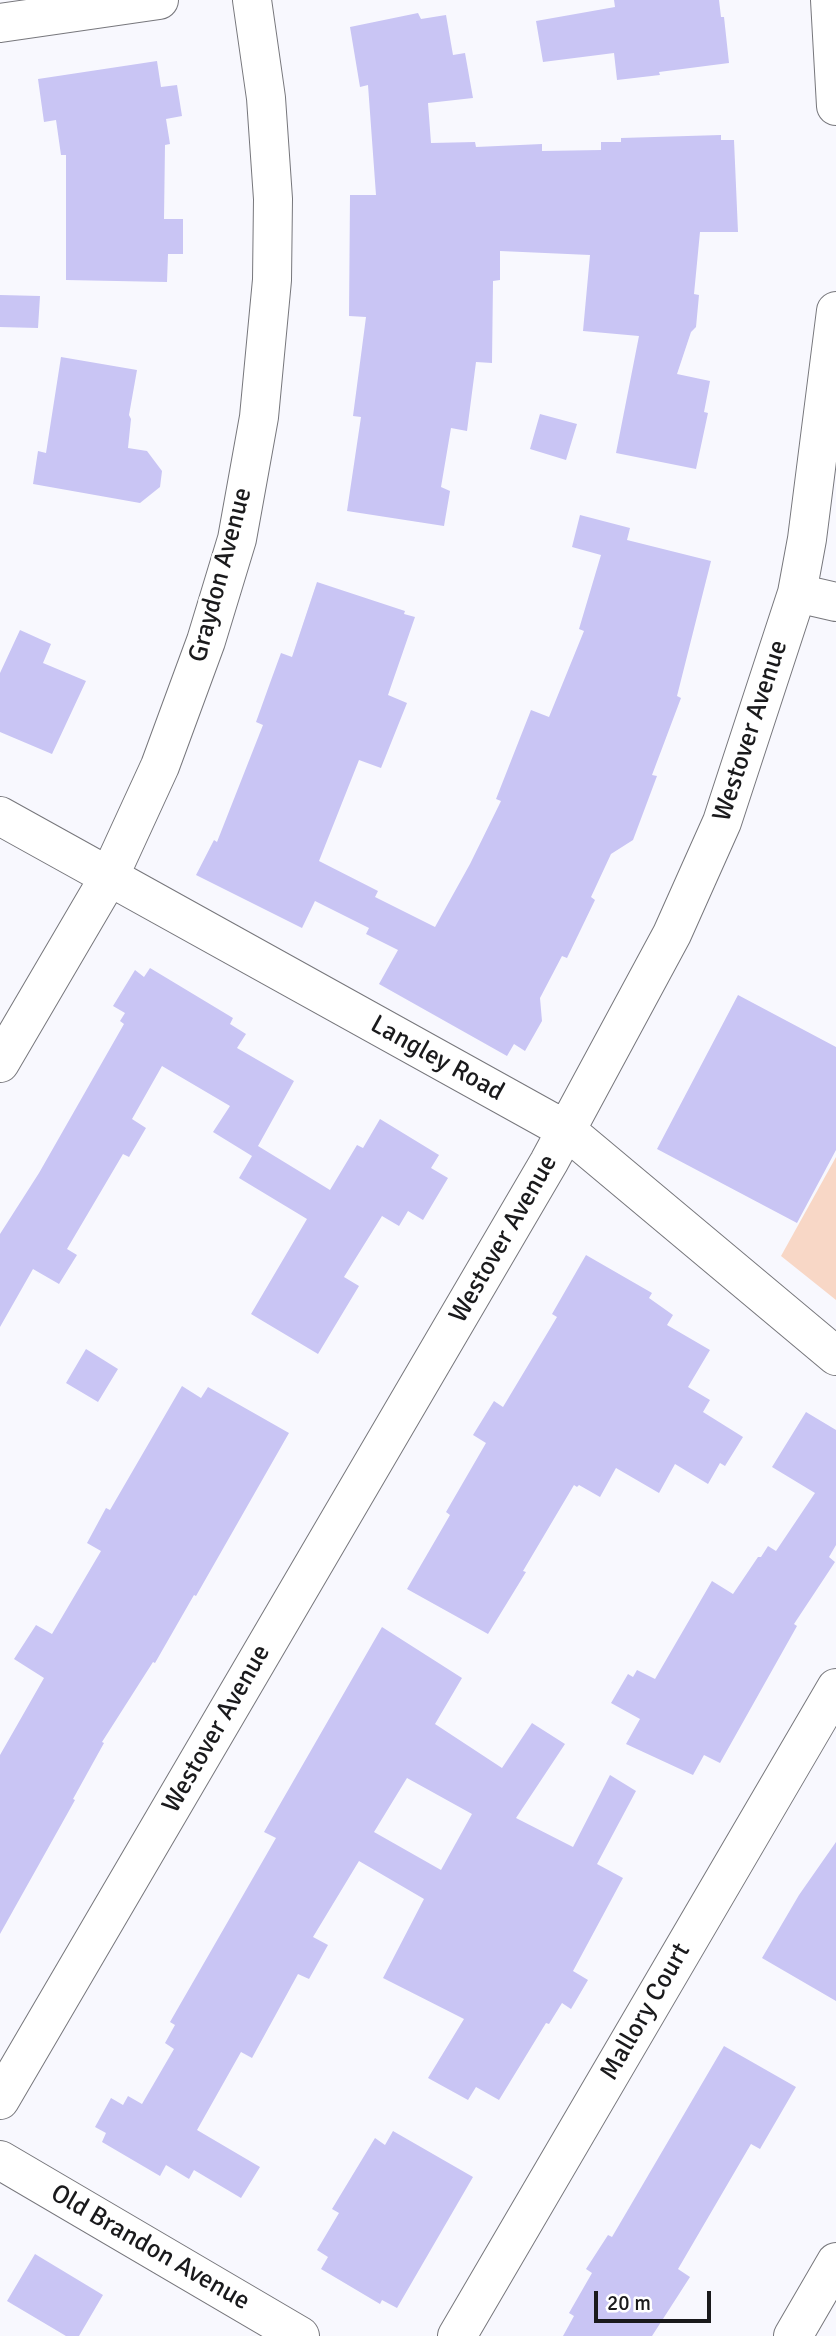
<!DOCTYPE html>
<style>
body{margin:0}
#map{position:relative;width:836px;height:2336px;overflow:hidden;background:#f8f8fe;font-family:Signika,sans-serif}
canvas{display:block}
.scale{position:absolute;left:594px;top:2291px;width:117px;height:32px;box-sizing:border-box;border:4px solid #1a1a1c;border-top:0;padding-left:9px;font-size:21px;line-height:24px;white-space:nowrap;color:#1a1a1c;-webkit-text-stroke:5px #fff;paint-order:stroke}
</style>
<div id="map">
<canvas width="836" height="2336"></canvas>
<div class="scale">20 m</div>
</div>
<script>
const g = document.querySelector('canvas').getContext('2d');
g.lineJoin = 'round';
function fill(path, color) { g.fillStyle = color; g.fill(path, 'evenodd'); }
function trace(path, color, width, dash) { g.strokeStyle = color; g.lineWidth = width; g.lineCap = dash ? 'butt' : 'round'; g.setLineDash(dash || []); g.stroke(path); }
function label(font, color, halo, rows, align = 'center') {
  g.font = font + ' Signika,sans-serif'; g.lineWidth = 6; g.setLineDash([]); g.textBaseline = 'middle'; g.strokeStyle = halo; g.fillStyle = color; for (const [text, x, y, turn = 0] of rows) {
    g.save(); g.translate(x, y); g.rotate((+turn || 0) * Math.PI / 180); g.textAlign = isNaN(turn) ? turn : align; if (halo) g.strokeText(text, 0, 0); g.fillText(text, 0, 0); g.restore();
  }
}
const green = new Path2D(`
 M 836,1157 L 836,1300 L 781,1256 Z`);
const building = new Path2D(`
 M 614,0 L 719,0 L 721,17 L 724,17 L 729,63 L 659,72 L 660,75 L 617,80 L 614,53 L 543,62 L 536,21 L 615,7 Z
 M 418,13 L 421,19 L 446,15 L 453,55 L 465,53 L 473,98 L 428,103 L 431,143 L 475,142 L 476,147 L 542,144 L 542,151 L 601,150 L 601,142 L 621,142 L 621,138 L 721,135 L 721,140 L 734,140 L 738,232 L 700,232 L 694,294 L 699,295 L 696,327 L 691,332 L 677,374 L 710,381 L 704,412 L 708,413 L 696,469 L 616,453 L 639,336 L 583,331 L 590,255 L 500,251 L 500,280 L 493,281 L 492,363 L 476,362 L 467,431 L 451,428 L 441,487 L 450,491 L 444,526 L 347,511 L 361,417 L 353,416 L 366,317 L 349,316 L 350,195 L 376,195 L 368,85 L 360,87 L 350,27 Z
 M 157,61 L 161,87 L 177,85 L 182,116 L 166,119 L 170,144 L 165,145 L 164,219 L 183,219 L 183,254 L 168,254 L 167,282 L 66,280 L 66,155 L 61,155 L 56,120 L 44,122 L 38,79 Z
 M 0,295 L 40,296 L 38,328 L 0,327 Z
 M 61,357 L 137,370 L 129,415 L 131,419 L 128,448 L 147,451 L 162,471 L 160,487 L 140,503 L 33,484 L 38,451 L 46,453 Z
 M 540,414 L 577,424 L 566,460 L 530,449 Z
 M 580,515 L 630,528 L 627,540 L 711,561 L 677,696 L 681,698 L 652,775 L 657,776 L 633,840 L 611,854 L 591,897 L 595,900 L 567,958 L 562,956 L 540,998 L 542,1021 L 525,1051 L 514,1044 L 507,1056 L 379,984 L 398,950 L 366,934 L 369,928 L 315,901 L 302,928 L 196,875 L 214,840 L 217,842 L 263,725 L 256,722 L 270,683 L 281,653 L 292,657 L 317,582 L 405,611 L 404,614 L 415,617 L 388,695 L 407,703 L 381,768 L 359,760 L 319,861 L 378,891 L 375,897 L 435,927 L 470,864 L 501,801 L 496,799 L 531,710 L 549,717 L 584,631 L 579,629 L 601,555 L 572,547 Z
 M 20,630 L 51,644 L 43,663 L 86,681 L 52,754 L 0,732 L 0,673 Z
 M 150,968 L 233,1018 L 230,1024 L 246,1034 L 237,1048 L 294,1081 L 253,1155 L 258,1146 L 330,1190 L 357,1145 L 363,1148 L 380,1119 L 439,1155 L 431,1168 L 448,1178 L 423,1220 L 408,1211 L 399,1226 L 382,1216 L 344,1277 L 359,1286 L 318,1354 L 251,1314 L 307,1219 L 239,1178 L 252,1156 L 213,1132 L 230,1106 L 162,1066 L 132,1119 L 146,1128 L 129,1157 L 123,1154 L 67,1249 L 77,1255 L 59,1284 L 33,1269 L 0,1327 L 0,1234 L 39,1173 L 124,1024 L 120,1021 L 125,1013 L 113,1006 L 135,970 L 144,977 Z
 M 738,995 L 836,1047 L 836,1150 L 797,1223 L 657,1149 Z
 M 586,1255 L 652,1293 L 649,1298 L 673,1315 L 667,1325 L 710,1350 L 688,1387 L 710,1400 L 703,1412 L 743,1437 L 725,1466 L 720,1463 L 708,1484 L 675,1464 L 659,1493 L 616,1468 L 600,1497 L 579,1485 L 577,1487 L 574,1485 L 523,1571 L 526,1572 L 488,1634 L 407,1589 L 450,1515 L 446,1512 L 486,1443 L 473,1435 L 494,1401 L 503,1407 L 557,1317 L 552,1314 Z
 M 86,1349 L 118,1369 L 98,1402 L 66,1383 Z
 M 182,1386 L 201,1398 L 208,1387 L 289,1433 L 196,1596 L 194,1595 L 155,1663 L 153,1662 L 102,1742 L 104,1743 L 73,1799 L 75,1800 L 0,1934 L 0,1755 L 44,1678 L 14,1659 L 36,1625 L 52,1634 L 101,1551 L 87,1543 L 106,1508 L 110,1510 Z
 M 806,1412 L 836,1430 L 836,1545 L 829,1557 L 835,1562 L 794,1624 L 797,1626 L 720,1763 L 704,1755 L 693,1775 L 626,1744 L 640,1719 L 611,1703 L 628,1674 L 633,1677 L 637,1670 L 655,1679 L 712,1581 L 733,1594 L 758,1557 L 761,1557 L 768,1546 L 776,1551 L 815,1493 L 772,1467 Z
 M 382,1627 L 462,1678 L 435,1724 L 502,1768 L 532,1723 L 565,1744 L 516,1818 L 573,1847 L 610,1775 L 636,1791 L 597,1864 L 623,1878 L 573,1971 L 588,1980 L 571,2009 L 562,2003 L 549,2024 L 546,2023 L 499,2100 L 476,2087 L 468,2100 L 428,2078 L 464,2019 L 383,1978 L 424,1899 L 359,1861 L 313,1937 L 328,1945 L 309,1979 L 298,1974 L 252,2058 L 241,2052 L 197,2130 L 260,2167 L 241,2198 L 194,2170 L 189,2179 L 166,2165 L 160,2176 L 102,2142 L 106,2133 L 95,2127 L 111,2098 L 123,2105 L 128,2096 L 142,2104 L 174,2049 L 165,2043 L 175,2025 L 170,2022 L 276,1838 L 264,1832 ZM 407,1778 L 472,1814 L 441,1870 L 374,1832 Z
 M 836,1842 L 836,2001 L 762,1958 L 799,1895 Z
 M 724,2046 L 796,2087 L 760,2149 L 751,2144 L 678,2269 L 690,2277 L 652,2336 L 563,2336 L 574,2316 L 569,2313 L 592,2273 L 586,2269 L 608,2235 L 612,2237 Z
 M 393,2131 L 473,2177 L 397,2308 L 382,2300 L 380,2304 L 321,2269 L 328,2257 L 317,2250 L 339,2213 L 332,2209 L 375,2138 L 385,2145 Z
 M 35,2254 L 103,2295 L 79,2336 L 66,2336 L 7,2301 Z`);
const minor = new Path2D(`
 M 830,0 L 836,106
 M 0,23 L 159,0
 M 797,593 L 836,602
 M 0,816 L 566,1130 L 836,1356
 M 0,1063 L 109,877 L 160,766 L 206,641 L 237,539 L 259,417 L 272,280 L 273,199 L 266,98 L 252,0
 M 0,2100 L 549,1162 L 672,934 L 722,822 L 797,593 L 807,539 L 836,311
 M 0,2160 L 300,2336
 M 457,2336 L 836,1688
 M 793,2336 L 836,2262`);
const streetNames = [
 ["Graydon Avenue",221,575,-75],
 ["Westover Avenue",751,731,-72],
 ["Langley Road",437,1059,29],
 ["Westover Avenue",504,1239,-60],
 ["Westover Avenue",217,1729,-60],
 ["Mallory Court",646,2012,-60],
 ["Old Brandon Avenue",150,2248,30]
];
fill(green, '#f8d7c6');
fill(building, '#c9c5f4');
trace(minor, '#77777c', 40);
trace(minor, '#fff', 38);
label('26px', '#1a1a1c', '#fff', streetNames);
</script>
